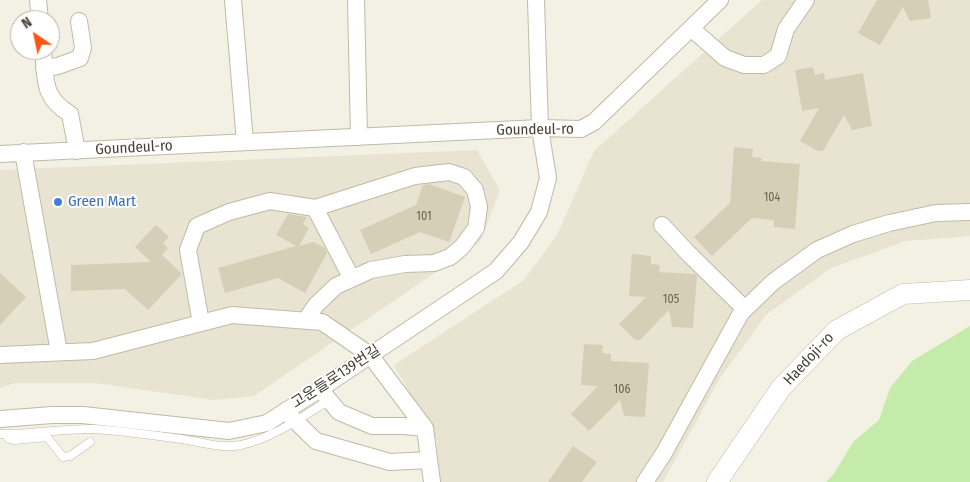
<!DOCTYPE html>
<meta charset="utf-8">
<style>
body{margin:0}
#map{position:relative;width:970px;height:482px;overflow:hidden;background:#f3f1e4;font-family:"Fira Sans Condensed",sans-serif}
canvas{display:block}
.north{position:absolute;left:10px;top:10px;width:50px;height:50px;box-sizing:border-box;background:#fff;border:1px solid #b5b3ad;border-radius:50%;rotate:326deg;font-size:14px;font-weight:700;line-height:20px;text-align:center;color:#464133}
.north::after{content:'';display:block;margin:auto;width:18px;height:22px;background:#ff560f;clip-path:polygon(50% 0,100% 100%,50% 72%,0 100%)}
</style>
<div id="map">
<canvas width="970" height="482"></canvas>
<div class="north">N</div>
</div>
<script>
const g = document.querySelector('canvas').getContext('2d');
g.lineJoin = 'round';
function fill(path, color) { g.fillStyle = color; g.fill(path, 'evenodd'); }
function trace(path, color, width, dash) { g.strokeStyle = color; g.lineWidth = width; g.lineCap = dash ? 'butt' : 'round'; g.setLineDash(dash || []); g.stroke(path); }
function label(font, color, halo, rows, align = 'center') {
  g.font = font + ' "Fira Sans Condensed","Noto Sans KR",sans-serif'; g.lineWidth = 4; g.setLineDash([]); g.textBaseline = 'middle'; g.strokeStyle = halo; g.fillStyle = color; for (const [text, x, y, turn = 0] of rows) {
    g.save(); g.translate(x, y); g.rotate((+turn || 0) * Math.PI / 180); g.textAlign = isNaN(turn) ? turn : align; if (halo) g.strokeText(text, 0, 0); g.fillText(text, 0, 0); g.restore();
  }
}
const residential = new Path2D(`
 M 762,0 L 970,0 L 970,236 L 906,241 L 831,268 L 766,315 L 720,378 L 663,482 L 438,482 L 437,441 L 394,365 L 524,280 L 557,235 L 594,151 Z
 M 477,150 L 500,190 L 480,242 L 254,396 L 214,400 L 96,383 L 15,383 L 0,388 L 0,170 Z`);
const green = new Path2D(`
 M 970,326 L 970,482 L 826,482 L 833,475 L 854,441 L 879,420 L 890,388 L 912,361 Z`);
const building = new Path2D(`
 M 877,0 L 928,0 L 931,18 L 910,21 L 903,7 L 880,45 L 858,33 Z
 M 813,67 L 815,75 L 824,73 L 825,80 L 863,73 L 872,126 L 852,130 L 844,115 L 823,151 L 818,151 L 800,141 L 819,108 L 802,111 L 795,70 Z
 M 734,147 L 753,149 L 752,157 L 762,158 L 761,161 L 800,164 L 795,229 L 774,227 L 774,220 L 752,218 L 712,256 L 694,237 L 730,203 Z
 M 429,184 L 465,197 L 449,242 L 420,232 L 371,254 L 360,230 L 416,205 L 423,185 Z
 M 288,214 L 307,217 L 303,224 L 309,228 L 299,246 L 313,242 L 325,248 L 327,253 L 305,293 L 278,278 L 225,293 L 218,268 L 296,246 L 276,235 Z
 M 156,225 L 169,237 L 163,243 L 168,248 L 162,255 L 182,274 L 148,310 L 125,289 L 71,291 L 71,265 L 151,262 L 135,247 Z
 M 632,254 L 651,256 L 651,264 L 660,265 L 659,272 L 695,274 L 697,276 L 693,328 L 672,327 L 669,310 L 640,340 L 635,340 L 619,324 L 646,297 L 629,296 Z
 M 0,273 L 26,297 L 0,325 Z
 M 584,344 L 603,345 L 602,353 L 611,354 L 611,361 L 649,363 L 645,417 L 624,416 L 620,400 L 589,431 L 571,414 L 598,386 L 581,385 Z
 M 573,446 L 597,462 L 582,482 L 548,482 Z`);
const service = new Path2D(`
 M 0,434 C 31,435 63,428 95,429 C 123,431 153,435 181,439 C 201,442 222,449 241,445 C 273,438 302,417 329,400
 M 5,434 L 9,439 L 14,440 L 47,437 L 63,457 L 70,456 L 90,442`);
const minor = new Path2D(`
 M 38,0 L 40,20
 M 233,0 L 245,142
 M 356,0 L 359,137
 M 692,29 L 725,58 L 744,65 L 764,65 L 778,56 L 786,29 L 806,0
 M 43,50 C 46,80 42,97 70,114 L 77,151
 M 44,68 L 58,66 L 80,58 L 83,48 L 79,21
 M 23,152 L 59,352
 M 0,154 L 540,128 L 581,129 L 594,122 L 720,0
 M 315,208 L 352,279
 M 662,225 L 688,253 L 745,309
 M 201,323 L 188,250 L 197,226 L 229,212 L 270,201 L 315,208 L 415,176 L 449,172 L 464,177 L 475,190 L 479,207 L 476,228 L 462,247 L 450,257 L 434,263 L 405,264 L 371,270 L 336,286 L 316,305 L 306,320
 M 0,355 L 93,351 L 232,315 L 322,322 L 370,355 L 425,428 L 432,482
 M 320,389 L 339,412 L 372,426 L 403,426 L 425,428
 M 285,411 L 316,441 L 390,462 L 429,460
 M 0,419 L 52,415 L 83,415 L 229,431 L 267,423 L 320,389 L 496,271 L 521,242 L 539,212 L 548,178 L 540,128 L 536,0
 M 645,482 L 664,453 L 741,313 L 773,282 L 817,250 L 853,234 L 889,223 L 936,213 L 970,212`);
const tertiary = new Path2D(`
 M 717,482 L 781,388 L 837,330 L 903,294 L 970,290`);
const markers = [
 [58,202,5,"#3f7fe0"]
];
const numberNames = [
 ["104",772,198],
 ["101",424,217],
 ["105",671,300],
 ["106",622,390]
];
const streetNames = [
 ["Goundeul-ro",535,130,-1],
 ["Goundeul-ro",134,148,-3],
 ["Haedoji-ro",809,359,-47],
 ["고운들로139번길",336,377,-33]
];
const shopNames = [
 ["Green Mart",68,202]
];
fill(residential, '#e8e4d1');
fill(green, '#c4eba9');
fill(building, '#d6cfb8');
trace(service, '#c0baa6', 9);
trace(minor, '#c0baa6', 18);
trace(tertiary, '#c0baa6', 21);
trace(service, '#fff', 8);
trace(minor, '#fff', 16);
trace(tertiary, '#fff', 20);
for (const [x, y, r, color] of markers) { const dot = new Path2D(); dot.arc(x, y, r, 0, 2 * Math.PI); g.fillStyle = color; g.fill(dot); trace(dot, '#fff', 2); }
label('12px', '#6a6454', null, numberNames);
label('15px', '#464133', '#fff', streetNames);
label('15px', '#366cbe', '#fff', shopNames, 'left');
</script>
